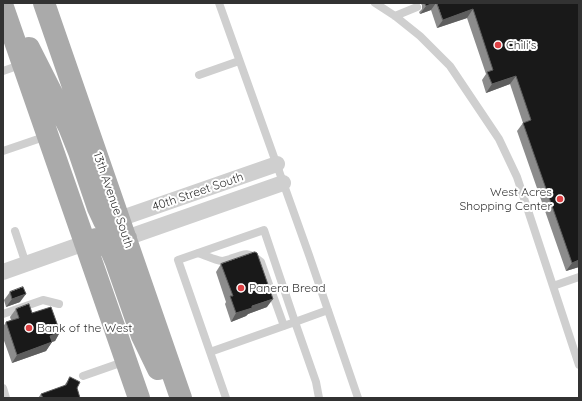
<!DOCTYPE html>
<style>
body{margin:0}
#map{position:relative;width:582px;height:401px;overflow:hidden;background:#fff;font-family:Quicksand,sans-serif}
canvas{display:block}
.frame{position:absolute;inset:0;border:4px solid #323232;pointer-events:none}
</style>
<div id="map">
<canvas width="582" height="401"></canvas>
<div class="frame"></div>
</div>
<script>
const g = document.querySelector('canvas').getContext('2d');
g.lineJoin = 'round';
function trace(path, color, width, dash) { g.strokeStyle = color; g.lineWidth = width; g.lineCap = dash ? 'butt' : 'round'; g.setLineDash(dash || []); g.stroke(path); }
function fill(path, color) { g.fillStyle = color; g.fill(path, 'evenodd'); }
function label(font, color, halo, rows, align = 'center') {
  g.font = font + ' Quicksand,sans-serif'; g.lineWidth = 4; g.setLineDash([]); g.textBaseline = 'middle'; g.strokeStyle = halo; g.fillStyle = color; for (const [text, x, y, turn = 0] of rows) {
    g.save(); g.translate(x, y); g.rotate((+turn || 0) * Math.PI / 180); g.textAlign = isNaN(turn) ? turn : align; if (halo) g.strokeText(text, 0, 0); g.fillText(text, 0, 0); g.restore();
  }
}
const lane = new Path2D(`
 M 219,3 L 309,255 L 358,398
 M 375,3 L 395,16 L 420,36 L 450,66 L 499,139 L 517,177 L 579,365
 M 395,16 L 417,7
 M 3,71 L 23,64
 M 199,75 L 239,61
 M 3,151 L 47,136
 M 264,230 L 295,322 L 210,352 L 178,260 Z
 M 15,231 L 26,264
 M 198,253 C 206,255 213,260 222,261 C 225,261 227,260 230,259 C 245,253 249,251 261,262 L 284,326
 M 553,286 L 579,277
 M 3,314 L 43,300 L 59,304
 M 210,352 L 226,398
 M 83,376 L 126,361
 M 3,388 L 6,398
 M 319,398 L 316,382 L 295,322 L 328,310`);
const street = new Path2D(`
 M 119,219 L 277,164
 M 126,238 L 283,183
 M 3,272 L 85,243`);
const primary = new Path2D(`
 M 44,3 L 181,398
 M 3,7 L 139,398
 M 29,48 L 69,127 L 79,152 L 98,208 L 104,221 L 110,230 L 119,235 L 126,238
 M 85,243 L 96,239 L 103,242 L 111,250 L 116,262 L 142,336 L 158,369`);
const wall = new Path2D(`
 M 420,3 L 579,3 L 579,267 L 566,271 L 517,131 L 523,123 L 510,84 L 486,93 L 482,80 L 486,74 L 467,18 L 437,28 L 431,10 L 420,14 L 419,12 L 422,9 L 422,5 Z
 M 221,264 L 267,307 L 248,314 L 246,316 L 231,322 L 225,304 L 226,302 L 216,272 Z
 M 10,292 L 20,302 L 6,307 L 4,300 Z
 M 16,309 L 32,313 L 60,332 L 55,341 L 52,342 L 46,351 L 12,363 L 3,338 L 3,327 L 6,322 L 11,320 L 10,317 Z
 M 70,377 L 77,388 L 80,398 L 38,398 L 41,394 L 64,386 Z`);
const shadedWall = new Path2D(`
 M 434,3 L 436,3 L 431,10 L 420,14 L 426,6 Z
 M 473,9 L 467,18 L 437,28 L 443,20 Z
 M 516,76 L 510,84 L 486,93 L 492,84 Z
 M 579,260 L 579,267 L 566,271 L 572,263 Z
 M 26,294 L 20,302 L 6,307 L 12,299 Z
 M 273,299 L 267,307 L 248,314 L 246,316 L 231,322 L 236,313 L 252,306 Z
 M 60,332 L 55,341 L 44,344 L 50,336 Z
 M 52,342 L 46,351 L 12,363 L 17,355 Z`);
const building = new Path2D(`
 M 426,3 L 434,3 L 426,6 L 425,4 Z
 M 437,3 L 579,3 L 579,260 L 572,263 L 523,123 L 531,120 L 516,76 L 492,84 L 487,72 L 493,70 L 473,9 L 443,20 Z
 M 255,252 L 257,253 L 273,299 L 252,306 L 252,308 L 236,313 L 230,296 L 233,296 L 221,264 Z
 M 23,287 L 26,294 L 12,299 L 10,292 Z
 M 29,304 L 32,313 L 51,307 L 60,332 L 50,336 L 52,342 L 17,355 L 6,322 L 19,318 L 16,309 Z
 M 70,377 L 80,382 L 77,388 L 80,398 L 43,398 L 41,394 L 66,385 Z`);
const markers = [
 [498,45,4,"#dd4144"],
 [560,199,4,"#dd4144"],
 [241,288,4,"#dd4144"],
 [29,328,4,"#dd4144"]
];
const poiNames = [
 ["Chili's",506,45],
 ["West Acres",552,192,"right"],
 ["Shopping Center",552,206,"right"],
 ["Panera Bread",249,288],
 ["Bank of the West",37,328]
];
const streetNames = [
 ["40th Street South",198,192,-19],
 ["13th Avenue South",113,200,71]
];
trace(lane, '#cfcfcf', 8);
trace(street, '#cfcfcf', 16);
trace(primary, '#aaa', 22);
fill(wall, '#8c8c8c');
fill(shadedWall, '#5e5e5e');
fill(building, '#191919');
trace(building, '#5e5e5e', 1);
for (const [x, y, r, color] of markers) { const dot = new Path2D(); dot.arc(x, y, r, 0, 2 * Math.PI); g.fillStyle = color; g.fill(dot); trace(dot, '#fff', 1.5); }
label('12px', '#323232', '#fff', poiNames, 'left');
label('12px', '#323232', '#fff', streetNames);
</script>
